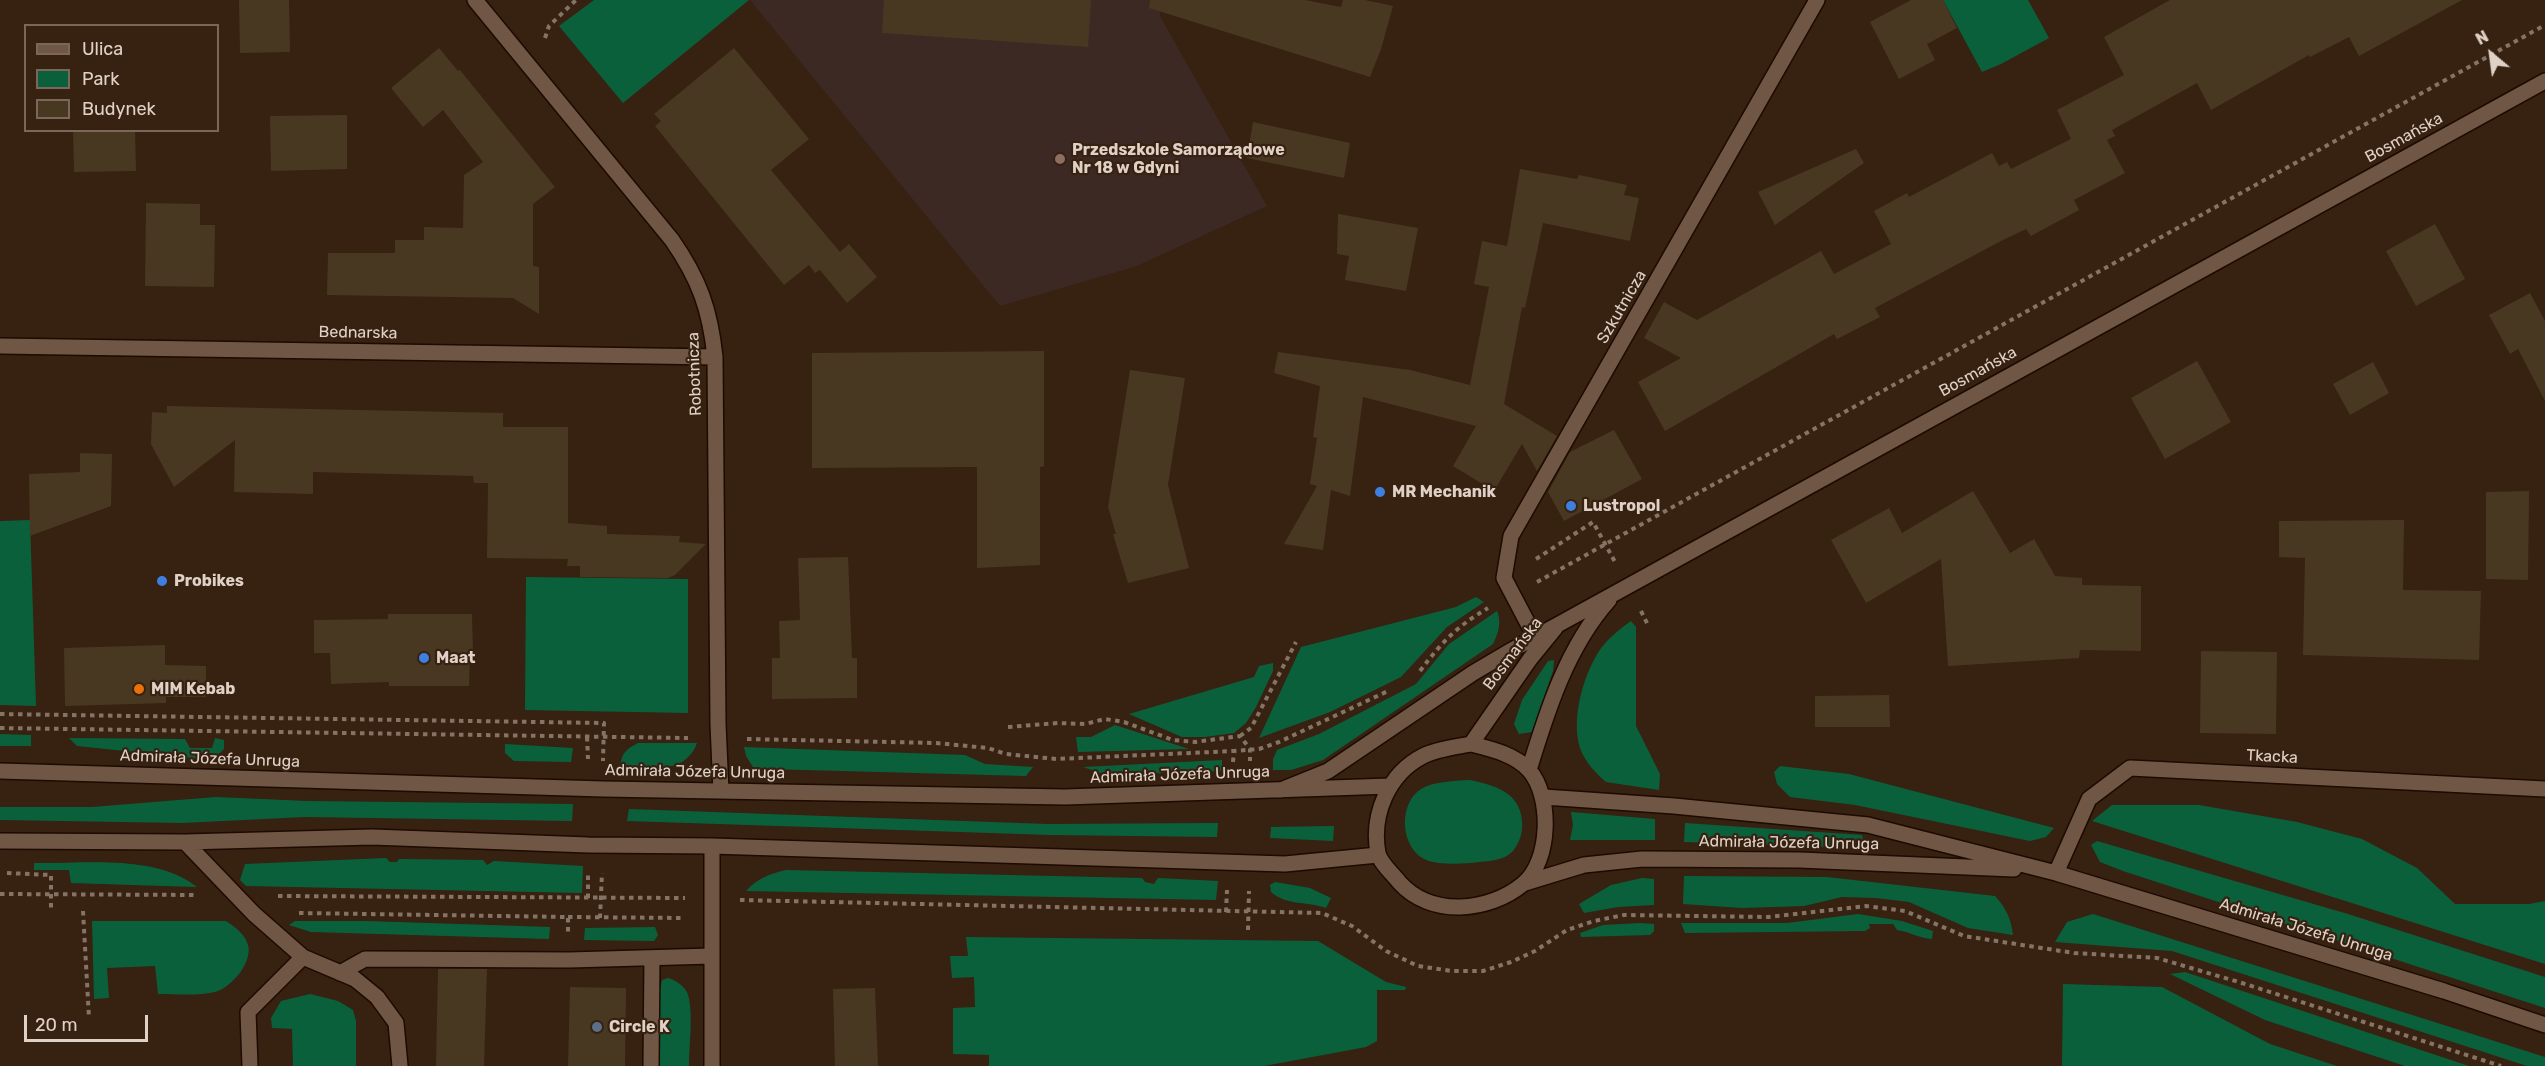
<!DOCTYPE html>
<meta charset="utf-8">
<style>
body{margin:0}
#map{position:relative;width:2545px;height:1066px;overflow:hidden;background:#372111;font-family:Rubik,sans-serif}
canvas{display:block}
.legend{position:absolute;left:24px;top:24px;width:195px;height:108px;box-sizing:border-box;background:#372111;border:2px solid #7b675a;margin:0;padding:8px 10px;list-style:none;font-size:18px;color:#e0d1c7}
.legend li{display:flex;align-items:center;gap:12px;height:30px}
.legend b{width:30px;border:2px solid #7b675a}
.north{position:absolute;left:2461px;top:24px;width:60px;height:60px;-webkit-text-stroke:4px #372111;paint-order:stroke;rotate:331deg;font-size:16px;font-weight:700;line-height:24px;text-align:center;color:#e0d1c7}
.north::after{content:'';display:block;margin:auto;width:21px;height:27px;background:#e0d1c7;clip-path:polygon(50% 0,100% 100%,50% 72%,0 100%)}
.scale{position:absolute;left:24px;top:1015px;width:124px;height:27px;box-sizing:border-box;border:3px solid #e0d1c7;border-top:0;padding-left:8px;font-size:18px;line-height:21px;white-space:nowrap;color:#e0d1c7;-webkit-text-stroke:4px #372111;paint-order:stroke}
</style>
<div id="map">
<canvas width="2545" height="1066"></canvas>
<ul class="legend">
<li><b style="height:8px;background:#705745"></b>Ulica</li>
<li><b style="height:16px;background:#0b603c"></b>Park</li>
<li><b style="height:16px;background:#493821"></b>Budynek</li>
</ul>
<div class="north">N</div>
<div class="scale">20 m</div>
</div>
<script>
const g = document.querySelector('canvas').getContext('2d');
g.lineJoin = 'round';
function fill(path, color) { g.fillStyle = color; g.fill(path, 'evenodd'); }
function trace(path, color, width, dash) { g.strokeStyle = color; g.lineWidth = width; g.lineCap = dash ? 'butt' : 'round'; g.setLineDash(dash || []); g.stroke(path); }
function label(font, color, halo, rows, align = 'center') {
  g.font = font + ' Rubik,sans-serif'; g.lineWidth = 4.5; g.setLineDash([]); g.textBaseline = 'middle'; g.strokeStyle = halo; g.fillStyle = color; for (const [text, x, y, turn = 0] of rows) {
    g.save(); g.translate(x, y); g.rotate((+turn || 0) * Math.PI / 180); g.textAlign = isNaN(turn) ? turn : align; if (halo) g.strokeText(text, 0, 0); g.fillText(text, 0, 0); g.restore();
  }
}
const education = new Path2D(`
 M 750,0 L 1159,0 L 1160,16 L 1267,206 L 1137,266 L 1000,306 Z`);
const green = new Path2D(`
 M 594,0 L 749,0 L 623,103 L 559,26 Z
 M 1943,0 L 2028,0 L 2049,38 L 2001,64 L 1982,72 Z
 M 30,520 L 36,706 L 0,705 L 0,521 Z
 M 526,577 L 688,579 L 688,713 L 525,710 Z
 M 1476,597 L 1484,602 L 1447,627 L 1401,677 L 1330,712 L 1259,738 L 1301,647 L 1456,607 Z
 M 1497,611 C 1502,623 1498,633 1493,644 L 1323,760 L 1291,770 L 1273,770 L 1273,759 L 1277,750 L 1319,734 L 1416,684 L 1449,644 Z
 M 1631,621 L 1636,627 L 1636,726 L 1660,774 L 1659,790 L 1606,782 C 1597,774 1587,764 1582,753 C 1570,726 1581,683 1595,658 C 1603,642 1617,631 1631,621 Z
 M 1554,660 L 1553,671 L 1532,732 L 1519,734 L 1514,724 L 1522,700 L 1548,661 Z
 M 1273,663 L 1273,671 L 1256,707 L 1246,723 L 1234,733 L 1205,737 L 1182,737 L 1129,714 L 1254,677 L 1259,666 Z
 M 1115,725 L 1189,749 L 1078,752 L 1076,737 L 1091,737 Z
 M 0,734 L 31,735 L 31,746 L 0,746 Z
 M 69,738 L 185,739 L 190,748 L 212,748 L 215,738 L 224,740 L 224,749 L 212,760 L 77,746 Z
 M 638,743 L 697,743 C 685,776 648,767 620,766 C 622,753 626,749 638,743 Z
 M 505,744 L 573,748 L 571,762 L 514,761 L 505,753 Z
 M 744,747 L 965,755 L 985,764 L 1033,767 L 1026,776 L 769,769 L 753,767 L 746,756 Z
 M 1222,760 L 1222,771 L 1106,775 L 1083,767 Z
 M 1780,766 L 1849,774 L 2054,828 L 2046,837 L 2030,841 L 1855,805 L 1790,797 L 1777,784 L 1774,772 Z
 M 1470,780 C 1494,785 1520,792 1522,821 C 1523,832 1520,842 1513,851 C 1505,860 1490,861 1479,862 C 1464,864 1443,865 1429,861 C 1400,852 1397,804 1421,789 C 1435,781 1454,781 1470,780 Z
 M 216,797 L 307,801 L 573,804 L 572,821 L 305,817 L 182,823 L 0,820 L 0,807 L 92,807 Z
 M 2112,805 L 2199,805 L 2297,822 L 2362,839 L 2417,868 L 2455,904 L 2529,904 L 2545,901 L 2545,964 L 2092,821 Z
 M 629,809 L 1047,824 L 1218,823 L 1217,837 L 1051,835 L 627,821 Z
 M 1571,812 L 1655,819 L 1655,840 L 1570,840 L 1573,825 Z
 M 1685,823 L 1862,835 L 1864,843 L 1858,848 L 1684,842 Z
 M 1334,826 L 1333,841 L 1270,838 L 1271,827 Z
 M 2097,841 L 2348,914 L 2545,977 L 2545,1008 L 2123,871 L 2100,862 L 2091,845 Z
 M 386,858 L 390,862 L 397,862 L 399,859 L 483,860 L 487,865 L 494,861 L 583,866 L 582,893 L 246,886 L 240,880 L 245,864 Z
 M 34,863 C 85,864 155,854 197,887 L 71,883 L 69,870 L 34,870 Z
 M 786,870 L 1142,878 L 1145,882 L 1154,884 L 1158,878 L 1218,881 L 1216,900 L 746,891 C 758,878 769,874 786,870 Z
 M 1684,876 L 1827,877 L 1995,896 C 2006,908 2011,918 2013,935 L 1968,928 L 1909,902 L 1876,898 L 1842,897 L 1804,906 L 1742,908 L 1683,904 Z
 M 1642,878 L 1654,879 L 1654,905 L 1618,907 L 1584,913 L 1579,904 L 1611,885 Z
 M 1275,882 L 1310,888 L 1331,898 L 1326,908 C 1307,901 1287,906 1271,892 L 1270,885 Z
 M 1858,914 L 1902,921 L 1933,931 L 1932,939 C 1919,938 1910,932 1897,930 L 1893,924 L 1869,924 L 1870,928 L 1865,931 L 1685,933 L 1681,923 L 1787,923 Z
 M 2093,914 L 2545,1057 L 2545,1066 L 2527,1066 L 2172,951 L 2055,942 L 2067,922 Z
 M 92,921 L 226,921 C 235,927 245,934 248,945 C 253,962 231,988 215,992 C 198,996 176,994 158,994 L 155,966 L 107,968 L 109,998 L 94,999 Z
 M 295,921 L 367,921 L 550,927 L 549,939 L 311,932 L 289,925 Z
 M 1640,923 L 1654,924 L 1654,931 L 1650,935 L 1581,937 L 1580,933 L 1603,925 Z
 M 655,927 L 658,935 L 654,941 L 584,940 L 585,928 Z
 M 966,937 L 1318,941 L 1386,982 L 1406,987 L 1405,990 L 1377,990 L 1377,1041 L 1366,1047 L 1264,1066 L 989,1066 L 989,1055 L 953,1054 L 953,1008 L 975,1007 L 974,977 L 952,978 L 950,956 L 968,956 Z
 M 2185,972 L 2469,1066 L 2405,1066 L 2265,1020 L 2170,974 Z
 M 668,978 C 675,980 683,985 687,992 C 694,1009 689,1047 689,1066 L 656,1066 L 660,989 L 662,980 Z
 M 2063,984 L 2162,987 L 2270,1044 L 2337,1066 L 2062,1066 Z
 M 310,994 L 338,1001 L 353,1010 L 356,1021 L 356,1066 L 293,1066 L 292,1029 L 272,1028 L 271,1018 L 281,1001 Z`);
const building = new Path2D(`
 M 239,0 L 289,0 L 290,52 L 240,53 Z
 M 884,0 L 1091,0 L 1088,47 L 882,33 Z
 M 1150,0 L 1305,0 L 1341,7 L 1343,0 L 1365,0 L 1393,6 L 1381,49 L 1370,77 L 1149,8 Z
 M 1911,0 L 1943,0 L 1957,28 L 1927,44 L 1935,60 L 1899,79 L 1870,22 Z
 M 2170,0 L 2462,0 L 2359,56 L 2349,37 L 2310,57 L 2309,55 L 2211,110 L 2197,83 L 2112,130 L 2115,136 L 2107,140 L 2125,173 L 2074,200 L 2079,210 L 2031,236 L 2026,229 L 2001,241 L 1875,308 L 1880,317 L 1837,339 L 1834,334 L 1665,431 L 1638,382 L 1681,358 L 1644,338 L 1664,302 L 1697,320 L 1821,251 L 1834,274 L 1891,244 L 1874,211 L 1907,193 L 1909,197 L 1992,153 L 1999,166 L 2007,162 L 2011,169 L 2071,139 L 2057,110 L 2124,75 L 2104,37 Z
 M 439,48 L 458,71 L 460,70 L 555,187 L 533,204 L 533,266 L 539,267 L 539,314 L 513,298 L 327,295 L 328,253 L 395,253 L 395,240 L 424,240 L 424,227 L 463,228 L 464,175 L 483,162 L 443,110 L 423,127 L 391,88 Z
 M 734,48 L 809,139 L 771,170 L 840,252 L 849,244 L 877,277 L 847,303 L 820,270 L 815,273 L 809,265 L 784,285 L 655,126 L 661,121 L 654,114 Z
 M 347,115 L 347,169 L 271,171 L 270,116 Z
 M 1253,122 L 1350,143 L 1344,178 L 1247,158 Z
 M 73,130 L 135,130 L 136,171 L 74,172 Z
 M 1856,149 L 1864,163 L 1775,225 L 1758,192 Z
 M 1520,169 L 1577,179 L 1579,175 L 1627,185 L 1624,195 L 1639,198 L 1630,241 L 1543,223 L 1525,308 L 1522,307 L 1504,404 L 1557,436 L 1537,471 L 1522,444 L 1494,491 L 1453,466 L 1476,426 L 1363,397 L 1350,496 L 1331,490 L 1323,550 L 1284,544 L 1317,486 L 1310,484 L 1317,438 L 1313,437 L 1320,386 L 1274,373 L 1278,352 L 1410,370 L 1470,385 L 1489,287 L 1474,284 L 1482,241 L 1507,246 Z
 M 146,203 L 200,204 L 200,225 L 215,225 L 214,287 L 145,286 Z
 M 1338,214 L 1418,228 L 1406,291 L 1345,280 L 1349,256 L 1337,254 Z
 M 2435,224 L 2465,279 L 2416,306 L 2386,251 Z
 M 2530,293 L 2545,321 L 2545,401 L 2518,349 L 2510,354 L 2489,315 Z
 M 1044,351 L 1044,466 L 1040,467 L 1040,565 L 977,568 L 977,467 L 812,468 L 812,353 Z
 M 2197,361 L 2231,422 L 2165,459 L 2131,398 Z
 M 2373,362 L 2389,393 L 2350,415 L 2333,384 Z
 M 1130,370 L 1185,378 L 1168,485 L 1189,568 L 1128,583 L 1113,534 L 1116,534 L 1108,507 Z
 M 167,406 L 503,413 L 503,427 L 568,427 L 568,523 L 607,526 L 607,534 L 680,536 L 679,542 L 706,544 L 675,575 L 668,578 L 580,577 L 580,566 L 567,566 L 568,559 L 487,558 L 488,483 L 474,483 L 473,476 L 313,472 L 313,494 L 234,492 L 235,440 L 174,487 L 151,444 L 152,412 L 167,413 Z
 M 1614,430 L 1642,479 L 1564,521 L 1548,492 L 1570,452 Z
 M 80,453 L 112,454 L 111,506 L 30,536 L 29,474 L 80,472 Z
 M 1973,491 L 2010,553 L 2034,539 L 2055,576 L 2082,578 L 2082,585 L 2141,586 L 2141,651 L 2080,650 L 2079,658 L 1948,666 L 1941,559 L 1866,603 L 1831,540 L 1889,508 L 1902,533 Z
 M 2529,491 L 2528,580 L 2486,579 L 2486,492 Z
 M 2404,520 L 2403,590 L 2481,591 L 2479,660 L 2303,655 L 2305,558 L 2279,557 L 2279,521 Z
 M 848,557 L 852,658 L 857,658 L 857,698 L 772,699 L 772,658 L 780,658 L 779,621 L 800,620 L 798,558 Z
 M 388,614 L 472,614 L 473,655 L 470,655 L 469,686 L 389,686 L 389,682 L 331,684 L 330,653 L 314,653 L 314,620 L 388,619 Z
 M 165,645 L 165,665 L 206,666 L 206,697 L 166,697 L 166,703 L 65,706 L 64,648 Z
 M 2201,651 L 2277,652 L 2276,734 L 2200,733 Z
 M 1889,695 L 1890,727 L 1815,727 L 1815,696 Z
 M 438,969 L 487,969 L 484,1066 L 436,1066 Z
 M 570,987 L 626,988 L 625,1066 L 568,1066 Z
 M 875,988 L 878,1066 L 835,1066 L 833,989 Z`);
const path = new Path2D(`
 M 545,38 L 549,26 L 576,0
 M 1536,559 L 1593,522 L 1615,562
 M 1537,582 L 2545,25
 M 1641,611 L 1649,627
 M 1420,671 C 1442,642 1456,627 1488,608
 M 0,714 L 604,723 L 603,761
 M 1008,727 L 1058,723 L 1085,724 L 1105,719 L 1124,722 L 1173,740 L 1195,742 L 1240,736 L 1250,749 L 1250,761
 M 0,728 L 688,738
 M 1240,736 L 1251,728 L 1296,642
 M 587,737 L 588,759
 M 747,739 L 936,743 L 988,748 L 1006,754 L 1056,759 L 1234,751
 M 1233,762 L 1234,751 L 1259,749 L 1279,742 L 1388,691
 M 7,873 L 51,875 L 51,911
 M 0,894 L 196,895
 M 278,896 L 685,898
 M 588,898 L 588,875
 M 740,900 L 1322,913 L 1352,926 L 1386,951 L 1418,966 L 1452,971 L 1483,971 L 1511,962 L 1535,951 L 1567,930 L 1594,921 L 1624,915 L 1768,917 L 1866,906 L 1905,911 L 1964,936 L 2074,953 L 2157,958 L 2242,983 L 2501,1066
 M 83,911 L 89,1018
 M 1226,912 L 1227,890
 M 299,913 L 568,917 L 568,932
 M 568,917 L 685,918
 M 600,918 L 602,873
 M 1248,930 L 1249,891`);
const minor = new Path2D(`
 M 475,0 L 672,240 C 699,279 710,309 715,357 L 718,724 L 721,791
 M 0,346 L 715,357
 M 1535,637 L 1504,578 L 1511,536 L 1817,0
 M 1471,744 C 1491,749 1514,754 1529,770 C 1552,796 1551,861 1523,884 C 1489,912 1431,918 1399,882 C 1393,874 1380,863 1378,853 C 1371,815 1388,774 1423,756 C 1437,749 1456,747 1471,744 Z
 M 1471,744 L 1530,659 L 1556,627
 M 1529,770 C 1547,711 1567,647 1609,600
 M 0,771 L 603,789 L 1065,797 L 1390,786
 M 1281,790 L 1328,771 L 1473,673 L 1512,650 L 2545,81
 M 1544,797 L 1674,806 L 1868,825 L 2056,873 L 2444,991 L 2545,1025
 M 0,841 L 185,842 L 372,837 L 588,845 L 712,846 L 1285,864 L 1378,855
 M 185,842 L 254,914 L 303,957 L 355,979 L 377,997 L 396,1023 L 400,1066
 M 712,846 L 712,1066
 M 2056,873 L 2089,799 L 2130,768 L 2545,789
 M 1525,883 L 1584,865 L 1642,859 L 1799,860 L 2014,869
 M 340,973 L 365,959 L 569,960 L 712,956
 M 250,1066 L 248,1012 L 303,957
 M 651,1066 L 652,958`);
const markers = [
 [1060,159,6,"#8d6e63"],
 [1380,492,6,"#3f7fe0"],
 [1571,506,6,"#3f7fe0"],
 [162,581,6,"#3f7fe0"],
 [424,658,6,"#3f7fe0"],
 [139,689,6,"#e8710a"],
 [597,1027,6,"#5c6f8a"]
];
const streetNames = [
 ["Bosmańska",2404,138,-29],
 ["Szkutnicza",1622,307,-60],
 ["Bednarska",358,333,1],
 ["Bosmańska",1978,372,-29],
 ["Robotnicza",695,374,-92],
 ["Bosmańska",1513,654,-53],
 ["Tkacka",2272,757,3],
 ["Admirała Józefa Unruga",210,759,2],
 ["Admirała Józefa Unruga",695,772,1],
 ["Admirała Józefa Unruga",1180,775,-2],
 ["Admirała Józefa Unruga",1789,843,1],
 ["Admirała Józefa Unruga",2306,930,17]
];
const poiNames = [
 ["Przedszkole Samorządowe",1072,150],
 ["Nr 18 w Gdyni",1072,168],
 ["MR Mechanik",1392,492],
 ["Lustropol",1583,506],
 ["Probikes",174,581],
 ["Maat",436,658],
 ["MIM Kebab",151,689],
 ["Circle K",609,1027]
];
fill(education, '#3c2924');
fill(green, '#0b603c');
fill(building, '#493821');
trace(minor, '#1d0a00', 18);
trace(path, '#857365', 4, [4.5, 4.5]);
trace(minor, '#705745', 15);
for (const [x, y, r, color] of markers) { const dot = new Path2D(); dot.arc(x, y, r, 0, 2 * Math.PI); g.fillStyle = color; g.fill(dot); trace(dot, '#372111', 2); }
label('16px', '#e0d1c7', '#372111', streetNames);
label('bold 16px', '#e0d1c7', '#372111', poiNames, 'left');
</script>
